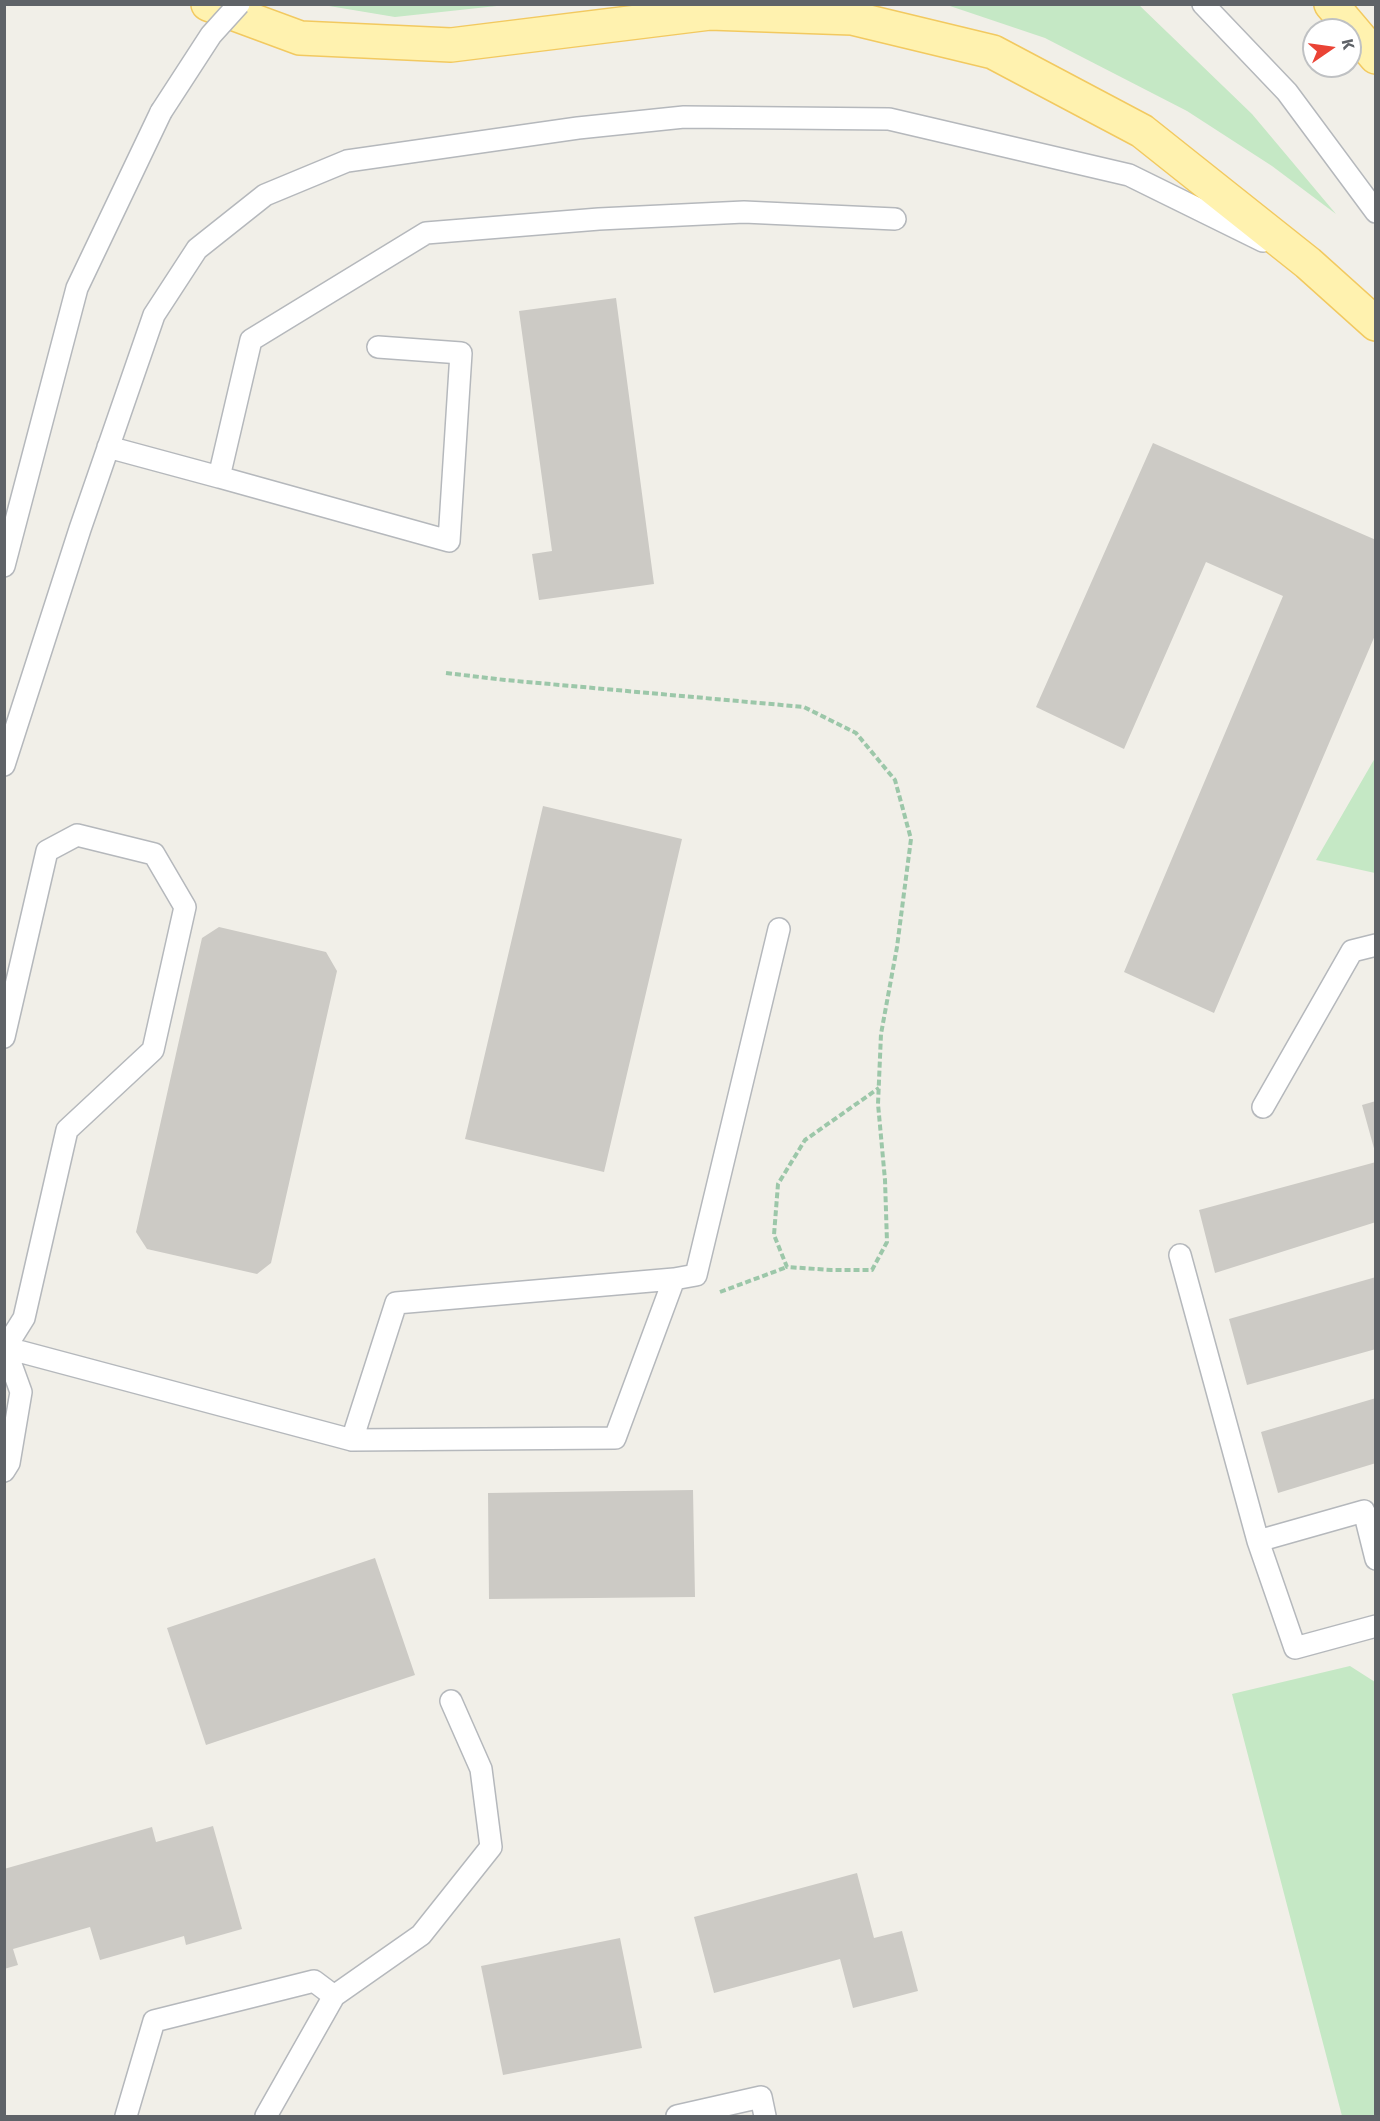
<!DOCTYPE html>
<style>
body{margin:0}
#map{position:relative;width:1380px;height:2121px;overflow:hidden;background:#f1efe8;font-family:"Fira Sans",sans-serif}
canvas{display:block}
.frame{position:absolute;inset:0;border:6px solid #5f6368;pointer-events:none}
.north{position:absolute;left:1302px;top:18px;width:60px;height:60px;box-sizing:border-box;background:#fff;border:2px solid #bfc1c3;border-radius:50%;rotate:77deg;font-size:16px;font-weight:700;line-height:24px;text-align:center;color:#5f6368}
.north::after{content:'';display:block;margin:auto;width:21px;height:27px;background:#ea4335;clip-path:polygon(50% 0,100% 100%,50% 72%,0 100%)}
</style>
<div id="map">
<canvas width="1380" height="2121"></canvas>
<div class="frame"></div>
<div class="north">K</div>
</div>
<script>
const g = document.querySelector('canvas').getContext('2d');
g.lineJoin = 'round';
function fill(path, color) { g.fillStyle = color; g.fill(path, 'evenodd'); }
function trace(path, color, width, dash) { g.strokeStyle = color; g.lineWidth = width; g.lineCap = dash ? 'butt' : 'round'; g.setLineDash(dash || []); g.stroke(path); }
const green = new Path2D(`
 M 323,5 L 506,5 L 395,17 Z
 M 947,5 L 1139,5 L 1252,114 L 1336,214 L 1272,166 L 1187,111 L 1045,38 Z
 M 1375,758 L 1375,873 L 1316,860 Z
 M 1350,1666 L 1375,1682 L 1375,2116 L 1342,2116 L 1232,1694 Z`);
const building = new Path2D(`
 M 616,298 L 654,584 L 539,600 L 532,554 L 552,551 L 519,311 Z
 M 1153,443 L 1376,540 L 1376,633 L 1214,1013 L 1124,972 L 1283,596 L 1206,562 L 1124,749 L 1036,707 Z
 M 543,806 L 682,839 L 604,1172 L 465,1139 Z
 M 219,927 L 326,952 L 337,971 L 271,1263 L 257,1274 L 147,1249 L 136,1232 L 202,938 Z
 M 1376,1101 L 1376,1152 L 1375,1152 L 1362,1105 Z
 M 1376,1162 L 1376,1222 L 1215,1273 L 1199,1210 Z
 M 1376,1277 L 1376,1349 L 1247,1385 L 1229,1319 Z
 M 1376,1398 L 1376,1463 L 1278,1493 L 1261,1432 Z
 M 693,1490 L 695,1597 L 489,1599 L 488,1493 Z
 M 375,1558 L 415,1675 L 206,1745 L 167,1628 Z
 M 213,1826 L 242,1929 L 186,1945 L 184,1936 L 100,1960 L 90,1927 L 13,1949 L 18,1965 L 4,1969 L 4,1869 L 152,1827 L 156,1842 Z
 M 857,1873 L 874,1938 L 902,1931 L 918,1991 L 853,2008 L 840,1959 L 714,1993 L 694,1917 Z
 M 620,1938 L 642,2048 L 503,2075 L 481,1966 Z`);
const path = new Path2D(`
 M 446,673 L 505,680 L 804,707 L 856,733 L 895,780 L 911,839 L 897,947 L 881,1034 L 878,1104 L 885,1180 L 887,1242 L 872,1270 L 831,1270 L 787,1267 L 774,1235 L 778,1184 L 805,1140 L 879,1088
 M 720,1292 L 787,1267`);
const service = new Path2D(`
 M 1203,4 L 1287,92 L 1376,212
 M 108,447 L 219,477 L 251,340 L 426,233 L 599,219 L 744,212 L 895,219
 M 219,477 L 449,541 L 461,353 L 378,347
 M 4,566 L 77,288 L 161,112
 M 4,765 L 80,529 L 154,315 L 197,249 L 265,195 L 347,161 L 578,128 L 684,117 L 889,119 L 1129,175 L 1263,241
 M 4,1037 L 47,851 L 77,835 L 154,854 L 185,907 L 153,1050 L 67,1130 L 24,1318 L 4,1350
 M 1263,1107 L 1352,951 L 1376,945
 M 1180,1255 L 1258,1541 L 1295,1648 L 1376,1626
 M 4,1345 L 21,1392 L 9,1463 L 4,1471
 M 7,1348 L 352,1440 L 615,1438 L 674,1279 L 696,1275 L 779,929
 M 352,1440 L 396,1303 L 674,1279
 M 1258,1541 L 1364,1511 L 1376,1559
 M 126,2116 L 154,2021 L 314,1981 L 334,1996
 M 266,2116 L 334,1996 L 421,1935 L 491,1847 L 481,1769 L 451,1701
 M 677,2116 L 761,2097 L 765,2116`);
const primary = new Path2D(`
 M 208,4 L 300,38 L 451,45 L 710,13 L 852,18 L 993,52 L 1142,131 L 1308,263 L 1376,324
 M 1331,4 L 1376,57`);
const serviceBridge = new Path2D(`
 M 161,112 L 211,35 L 239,4`);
fill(green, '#c5e8c5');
fill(building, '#cccac5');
trace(service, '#b5b8bc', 24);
trace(primary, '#f2c960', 36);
trace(path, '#9cc7a9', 4, [6, 3]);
trace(service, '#fff', 21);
trace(primary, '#fff2af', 33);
trace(serviceBridge, '#b5b8bc', 24, []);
trace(serviceBridge, '#fff', 21);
</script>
